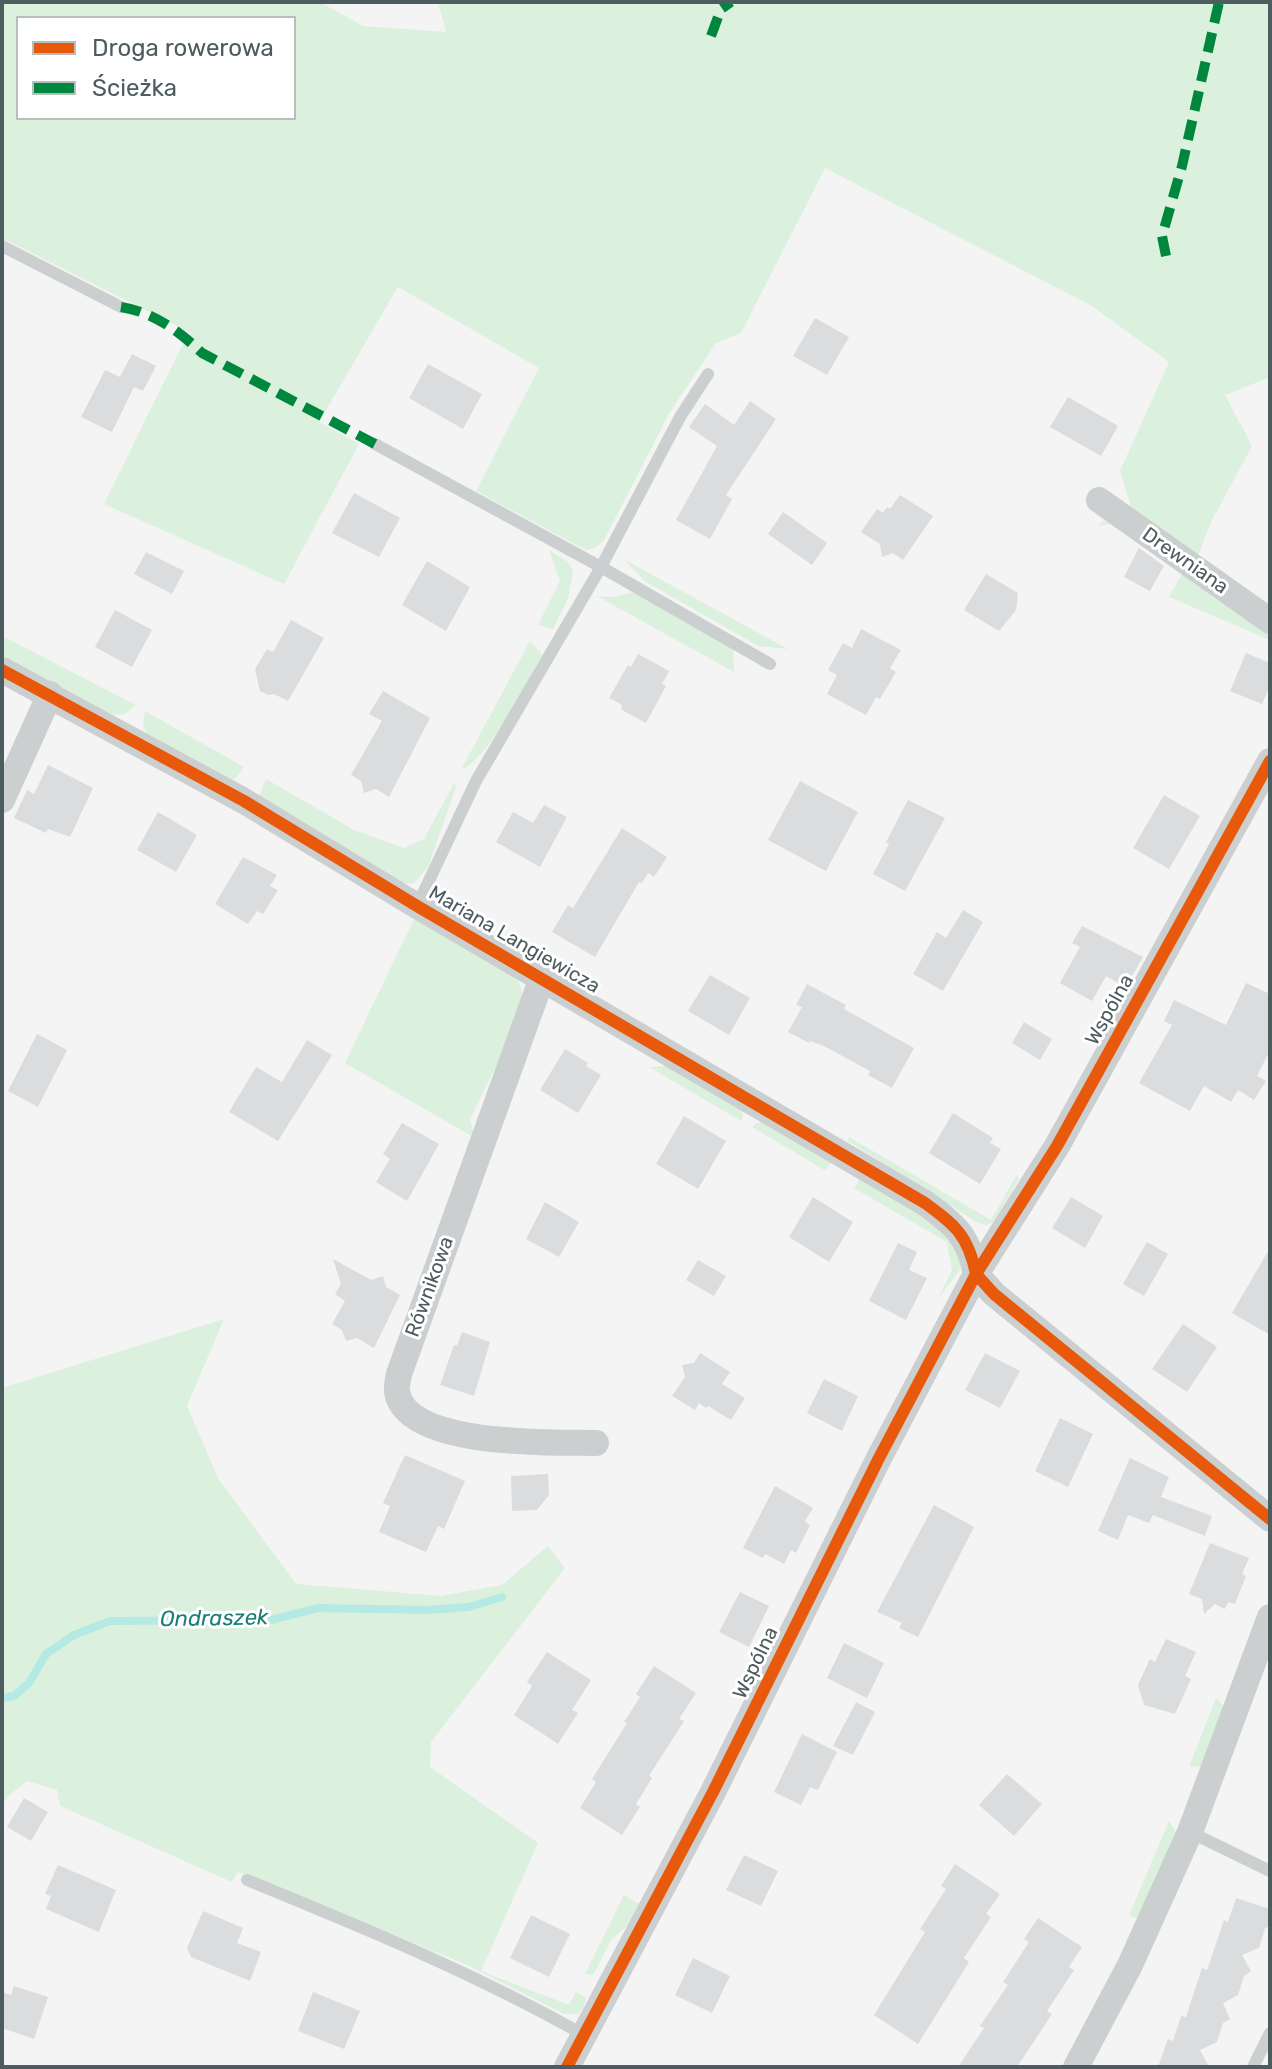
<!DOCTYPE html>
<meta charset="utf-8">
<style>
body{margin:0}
#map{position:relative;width:1272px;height:2069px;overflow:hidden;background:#f4f4f4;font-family:Rubik,sans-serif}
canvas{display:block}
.frame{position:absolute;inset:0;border:4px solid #4c5c5f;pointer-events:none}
.legend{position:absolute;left:16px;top:16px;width:280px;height:104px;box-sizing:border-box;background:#fff;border:2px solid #b7bebf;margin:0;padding:10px 14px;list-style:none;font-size:24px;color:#4c5c5f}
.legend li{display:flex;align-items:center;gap:16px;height:40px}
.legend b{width:40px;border:2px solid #b7bebf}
</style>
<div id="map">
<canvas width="1272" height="2069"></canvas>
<div class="frame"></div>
<ul class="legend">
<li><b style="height:10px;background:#e8590c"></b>Droga rowerowa</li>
<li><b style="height:10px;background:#00873e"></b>Ścieżka</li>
</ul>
</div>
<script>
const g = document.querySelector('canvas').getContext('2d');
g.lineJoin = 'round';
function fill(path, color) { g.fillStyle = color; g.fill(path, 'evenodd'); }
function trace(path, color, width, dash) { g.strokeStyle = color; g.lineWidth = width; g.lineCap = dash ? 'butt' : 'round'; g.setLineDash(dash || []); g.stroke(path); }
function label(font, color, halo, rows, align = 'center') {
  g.font = font + ' Rubik,sans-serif'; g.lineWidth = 6; g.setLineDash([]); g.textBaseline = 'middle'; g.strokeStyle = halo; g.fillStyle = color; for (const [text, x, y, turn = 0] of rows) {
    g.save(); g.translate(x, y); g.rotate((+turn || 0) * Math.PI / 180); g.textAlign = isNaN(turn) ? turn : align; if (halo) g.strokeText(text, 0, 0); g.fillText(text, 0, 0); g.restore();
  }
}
const green = new Path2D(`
 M 2,2 L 320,2 L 363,26 L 446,32 L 438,2 L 1270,2 L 1270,377 L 1225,395 L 1252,446 L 1211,522 L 1196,561 L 1134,516 L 1120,471 L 1169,362 L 1092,306 L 825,168 L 741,333 L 716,343 L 670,412 L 604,540 L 595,548 L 586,550 L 476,491 L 539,368 L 398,287 L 319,422 L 359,444 L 284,584 L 104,504 L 181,348 L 191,333 L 2,238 ZM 18,18 L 294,18 L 294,118 L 18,118 Z
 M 1112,520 L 1270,629 L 1270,640 L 1169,597 L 1183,572 L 1110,524 L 1099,526 L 1102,521 Z
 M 549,550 L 568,562 L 573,571 L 568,599 L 553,629 L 538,625 L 560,581 Z
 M 625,561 L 625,560 L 788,649 L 758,646 L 646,582 Z
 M 635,592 L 733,648 L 734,672 L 597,596 L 613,597 Z
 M 2,636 L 136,705 L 125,714 L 112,715 L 2,656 Z
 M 530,641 L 542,655 C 519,694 501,739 466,768 L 462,768 Z
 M 145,711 L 244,767 L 236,778 L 230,781 L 147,734 L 143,726 Z
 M 266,779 L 354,830 L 404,848 L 424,839 L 454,783 L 456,787 L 428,867 L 414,883 L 403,884 L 258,799 Z
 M 415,917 L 512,975 L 519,982 L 523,996 L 507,1044 L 470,1119 L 475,1138 L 345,1063 Z
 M 665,1066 L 680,1072 L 739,1107 L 743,1115 L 741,1121 L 649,1067 Z
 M 757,1123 L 765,1123 L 831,1161 L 826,1171 L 752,1127 Z
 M 849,1137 L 991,1220 L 1017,1174 L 1019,1179 L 994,1222 L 986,1225 L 978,1223 L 848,1141 Z
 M 861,1177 L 943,1228 L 955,1247 L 961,1268 L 937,1300 L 952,1271 L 947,1242 L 854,1188 Z
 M 224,1319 L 187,1406 L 218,1478 L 296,1584 L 440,1596 L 502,1585 L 548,1546 L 565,1568 L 431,1742 L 430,1767 L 538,1843 L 481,1971 L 569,2005 L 576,1992 L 586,1998 L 583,2009 L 578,2014 L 564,2014 L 465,1964 L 238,1872 L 232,1882 L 60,1806 L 57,1790 L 27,1781 L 7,1797 L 2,1807 L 2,1388 Z
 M 1216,1698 L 1224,1706 L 1202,1766 L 1189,1767 Z
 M 1169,1821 L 1177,1834 L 1145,1916 L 1135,1918 L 1129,1915 Z
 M 624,1895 L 639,1904 L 627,1926 L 611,1940 L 593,1975 L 585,1974 Z`);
const stream = new Path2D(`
 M 2,1698 L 14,1696 L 29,1683 L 46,1654 L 74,1635 L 110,1621 L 271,1620 L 318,1608 L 428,1610 L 469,1607 L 502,1597`);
const building = new Path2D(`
 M 815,318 L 849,337 L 827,375 L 793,356 Z
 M 132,354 L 156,366 L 143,391 L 134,387 L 112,432 L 81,417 L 105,370 L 120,377 Z
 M 428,364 L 482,394 L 463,429 L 409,398 Z
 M 1068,397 L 1118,426 L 1101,456 L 1050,427 Z
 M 750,401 L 776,419 L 726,495 L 732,499 L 710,539 L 676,520 L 717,446 L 689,427 L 705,404 L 734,425 Z
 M 354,493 L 400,518 L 379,557 L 332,533 Z
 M 900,495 L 933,516 L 903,560 L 893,553 L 882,557 L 880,544 L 861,532 L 877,509 L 883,513 L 887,507 L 890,509 Z
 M 783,512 L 827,543 L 812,565 L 768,534 Z
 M 1139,548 L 1164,566 L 1150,591 L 1124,577 Z
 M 146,552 L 184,571 L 172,594 L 134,574 Z
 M 427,561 L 470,587 L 446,631 L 402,605 Z
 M 986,574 L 1018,593 L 1016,610 L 999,631 L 964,610 Z
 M 115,610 L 152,630 L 132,667 L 95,647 Z
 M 291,620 L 324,638 L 288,701 L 274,694 L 268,695 L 260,691 L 255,669 L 267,649 L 273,652 Z
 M 861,629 L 901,650 L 890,668 L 896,672 L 880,699 L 876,697 L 866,715 L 827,694 L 837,675 L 828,670 L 843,643 L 852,648 Z
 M 1246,653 L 1270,663 L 1270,686 L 1262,704 L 1230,691 Z
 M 638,654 L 669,671 L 662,684 L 666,686 L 646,723 L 622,710 L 621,704 L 609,698 L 628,665 L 631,667 Z
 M 383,691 L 430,718 L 389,797 L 376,789 L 364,793 L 361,781 L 351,775 L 382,721 L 369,714 Z
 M 48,765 L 93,788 L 70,837 L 48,829 L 46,833 L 14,818 L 27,790 L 34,794 Z
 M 800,781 L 858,812 L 826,871 L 768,840 Z
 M 1164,795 L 1200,816 L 1169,869 L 1133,848 Z
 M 908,800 L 945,818 L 905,891 L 873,874 L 889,844 L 886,842 Z
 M 544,805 L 567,817 L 540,867 L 496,842 L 513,812 L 533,823 Z
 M 158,812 L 197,835 L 176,872 L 137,850 Z
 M 622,828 L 667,857 L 654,877 L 648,873 L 642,883 L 639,882 L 595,957 L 552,932 L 568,905 L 573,908 Z
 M 243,857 L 277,875 L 270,886 L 278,890 L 263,914 L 257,911 L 248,924 L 215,904 Z
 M 963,910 L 983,922 L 943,991 L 913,974 L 937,932 L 946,938 Z
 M 1082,926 L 1143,957 L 1132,976 L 1127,973 L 1120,984 L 1106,976 L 1092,1001 L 1060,983 L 1080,947 L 1072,943 Z
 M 710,975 L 750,998 L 729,1035 L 688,1011 Z
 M 1246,983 L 1270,994 L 1270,1050 L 1257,1076 L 1266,1081 L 1254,1100 L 1238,1090 L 1231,1102 L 1204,1086 L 1190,1111 L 1139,1083 L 1172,1025 L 1164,1021 L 1174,1000 L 1226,1025 Z
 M 807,984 L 846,1005 L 844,1009 L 914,1048 L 892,1088 L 868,1075 L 870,1071 L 824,1046 L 810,1041 L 809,1043 L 788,1032 L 802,1007 L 796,1005 Z
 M 1024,1022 L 1052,1039 L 1040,1060 L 1012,1043 Z
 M 37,1034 L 67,1050 L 38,1107 L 8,1091 Z
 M 307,1040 L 332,1055 L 278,1141 L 229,1112 L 256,1067 L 282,1082 Z
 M 565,1049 L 588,1063 L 586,1066 L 601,1075 L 578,1113 L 540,1090 Z
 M 953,1113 L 993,1138 L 990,1143 L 1001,1149 L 980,1184 L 929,1153 Z
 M 684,1116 L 726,1141 L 698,1189 L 656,1164 Z
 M 402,1123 L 439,1144 L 407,1201 L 376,1182 L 390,1159 L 383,1154 Z
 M 813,1197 L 853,1222 L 829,1262 L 789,1237 Z
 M 1071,1197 L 1103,1216 L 1085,1248 L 1052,1228 Z
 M 545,1202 L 579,1222 L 559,1257 L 526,1239 Z
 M 1147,1242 L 1168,1254 L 1144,1296 L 1123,1284 Z
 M 898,1243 L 917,1252 L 909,1270 L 927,1278 L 906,1320 L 869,1301 Z
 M 1270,1248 L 1270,1335 L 1232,1313 Z
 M 333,1259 L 371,1280 L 383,1276 L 386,1287 L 400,1295 L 374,1348 L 357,1338 L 346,1341 L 342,1330 L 332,1324 L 345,1301 L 335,1294 L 341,1284 Z
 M 698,1260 L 726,1276 L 714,1296 L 686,1280 Z
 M 1183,1324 L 1217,1347 L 1187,1392 L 1152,1369 Z
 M 462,1332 L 490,1342 L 474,1396 L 440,1385 L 454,1345 L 457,1346 Z
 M 700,1353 L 730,1372 L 722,1384 L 745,1398 L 731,1420 L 708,1406 L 706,1408 L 699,1403 L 695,1410 L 672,1396 L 685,1377 L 682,1365 L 694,1363 Z
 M 985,1353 L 1020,1371 L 1000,1408 L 965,1390 Z
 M 824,1379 L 858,1396 L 842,1431 L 807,1413 Z
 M 1060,1418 L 1093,1434 L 1068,1487 L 1035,1471 Z
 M 405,1455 L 465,1481 L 444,1529 L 438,1526 L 426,1552 L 379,1532 L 390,1506 L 383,1503 Z
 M 1130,1458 L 1169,1477 L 1161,1497 L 1212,1516 L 1205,1536 L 1153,1515 L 1149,1523 L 1128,1515 L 1118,1540 L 1098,1531 Z
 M 548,1474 L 549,1495 L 537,1510 L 512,1511 L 511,1476 Z
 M 775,1486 L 813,1508 L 805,1521 L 810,1525 L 796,1553 L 791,1550 L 784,1564 L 765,1554 L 763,1558 L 743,1548 Z
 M 934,1505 L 974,1527 L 918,1637 L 899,1628 L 902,1623 L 877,1612 Z
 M 1210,1543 L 1249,1558 L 1242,1574 L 1246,1576 L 1235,1604 L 1228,1602 L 1225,1609 L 1215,1604 L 1204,1614 L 1202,1599 L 1189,1594 Z
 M 740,1592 L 769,1606 L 749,1647 L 719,1632 Z
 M 1166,1639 L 1196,1652 L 1185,1676 L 1191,1679 L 1175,1714 L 1144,1705 L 1138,1685 L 1150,1659 L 1155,1662 Z
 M 844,1643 L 884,1663 L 867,1698 L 827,1678 Z
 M 547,1652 L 591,1680 L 572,1710 L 578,1713 L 558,1744 L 514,1715 L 532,1686 L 527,1682 Z
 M 654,1666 L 696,1693 L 679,1719 L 684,1721 L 649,1776 L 652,1778 L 636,1804 L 640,1807 L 622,1835 L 580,1808 L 596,1782 L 592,1779 L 627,1723 L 624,1722 L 640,1697 L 636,1694 Z
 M 856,1702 L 875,1712 L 853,1755 L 833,1746 Z
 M 802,1734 L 837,1752 L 818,1790 L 810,1787 L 801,1805 L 774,1792 Z
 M 1007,1774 L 1042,1804 L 1014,1836 L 979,1805 Z
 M 24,1798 L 48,1812 L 31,1841 L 7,1827 Z
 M 744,1855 L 778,1871 L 761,1906 L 726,1890 Z
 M 955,1864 L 1000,1894 L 986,1914 L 991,1917 L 964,1958 L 969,1962 L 918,2044 L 874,2015 L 925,1932 L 920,1929 L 946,1889 L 941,1886 Z
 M 58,1865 L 116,1890 L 99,1932 L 46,1909 L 51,1896 L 45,1894 Z
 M 1236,1898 L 1270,1909 L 1270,1926 L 1265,1928 L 1259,1948 L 1242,1955 L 1251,1971 L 1244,1976 L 1238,1995 L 1223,2003 L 1230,2019 L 1223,2023 L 1217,2042 L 1200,2050 L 1209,2067 L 1158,2067 L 1168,2039 L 1173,2041 L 1181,2016 L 1186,2017 L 1202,1968 L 1207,1970 L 1224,1920 L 1228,1922 Z
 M 203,1911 L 243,1928 L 237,1943 L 261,1952 L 250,1981 L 191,1957 L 187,1948 Z
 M 531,1915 L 570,1934 L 549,1977 L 510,1958 Z
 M 1038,1918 L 1082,1947 L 1069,1967 L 1074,1970 L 1047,2011 L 1052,2014 L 1017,2067 L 958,2067 L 984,2028 L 980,2026 L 1008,1985 L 1003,1982 L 1029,1942 L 1024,1939 Z
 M 693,1958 L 730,1976 L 712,2013 L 675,1995 Z
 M 14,1986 L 48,1997 L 34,2039 L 2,2028 L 2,1992 L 11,1995 Z
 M 313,1992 L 360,2011 L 344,2049 L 298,2031 Z`);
const lane = new Path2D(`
 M 2,246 L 121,307
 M 375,444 L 601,567 L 770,664
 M 417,906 L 476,781 L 601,567 L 680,417 L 708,374
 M 1190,1832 L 1270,1871
 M 247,1880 C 362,1927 476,1974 584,2035
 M 1253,2067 L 1270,2033`);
const street = new Path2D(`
 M 1099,500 L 1270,621
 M 2,670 L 244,801 L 417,906 L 925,1203 C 955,1225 968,1235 976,1274
 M 2,800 L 50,694
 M 542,978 L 399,1374 C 398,1380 396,1387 397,1392 C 407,1448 554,1442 596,1443
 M 976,1274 L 994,1294 L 1270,1519
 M 567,2067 L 713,1792 L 879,1458 L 976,1274 L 1057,1146 L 1270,761
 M 1076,2067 L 1130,1965 L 1190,1832 L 1270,1617`);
const quiet = new Path2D(`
 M 711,36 L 721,9 L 731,2
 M 1166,256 L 1162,236 L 1182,166 L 1219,2
 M 121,307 C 153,312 179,331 202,353 L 375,444`);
const cycleway = new Path2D(`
 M 2,670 L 244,801 L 417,906 L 925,1203 C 955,1225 968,1235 976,1274
 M 976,1274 L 994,1294 L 1270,1519
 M 567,2067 L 713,1792 L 879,1458 L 976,1274 L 1057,1146 L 1270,761`);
const streetNames = [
 ["Drewniana",1185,561,35],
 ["Mariana Langiewicza",514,940,30],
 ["Wspólna",1110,1010,-61],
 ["Równikowa",430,1287,-70],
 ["Wspólna",756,1663,-64]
];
const waterNames = [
 ["Ondraszek",214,1619,-1]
];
fill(green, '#dbf0dd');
trace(stream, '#b4eae3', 8);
fill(building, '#dbdcdd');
trace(lane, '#cbcfcf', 12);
trace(street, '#cbcfcf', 26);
trace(quiet, '#00873e', 10, [20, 10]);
trace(cycleway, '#e8590c', 12);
label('20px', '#4c5c5f', '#fff', streetNames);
label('italic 22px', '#197e73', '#fff', waterNames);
</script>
